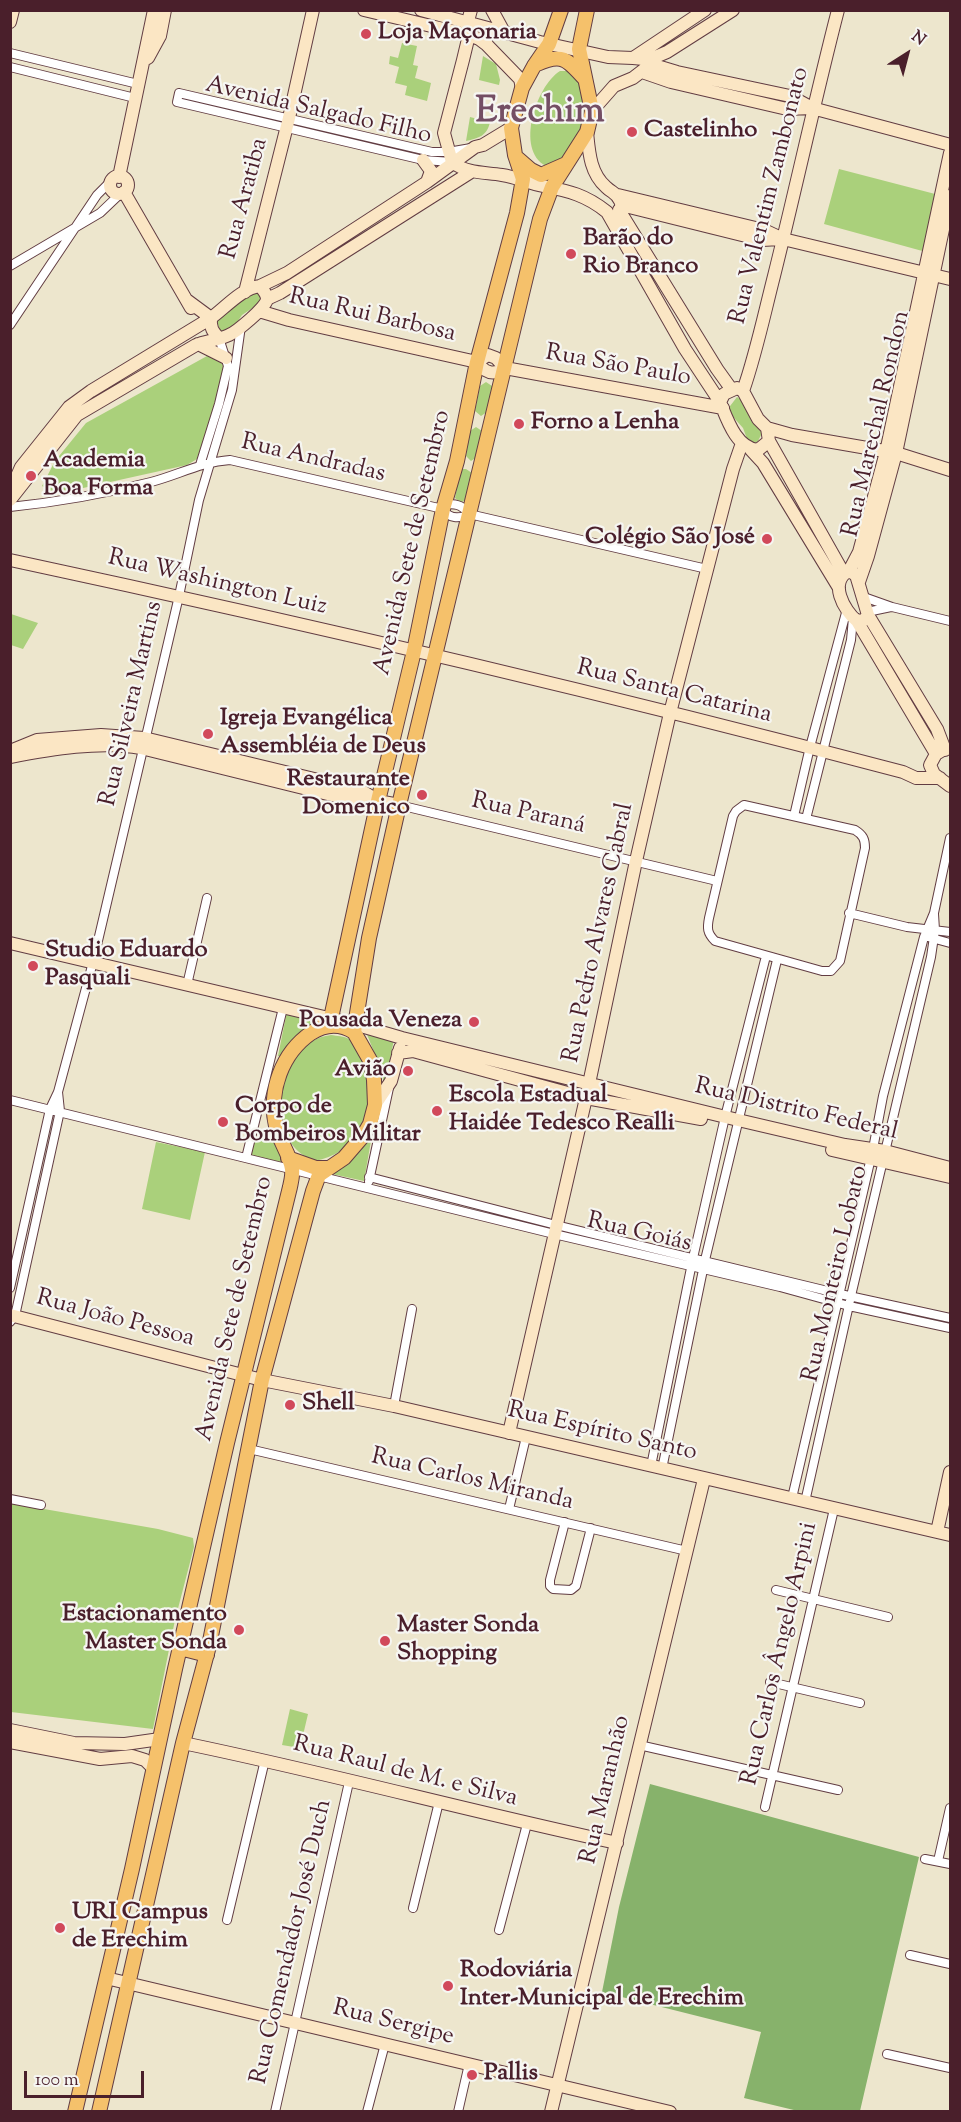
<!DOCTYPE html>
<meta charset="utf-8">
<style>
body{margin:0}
#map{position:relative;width:961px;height:2122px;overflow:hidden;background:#ede6cd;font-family:"Sorts Mill Goudy",serif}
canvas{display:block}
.frame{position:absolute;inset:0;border:12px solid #4a1f2b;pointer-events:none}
.north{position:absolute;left:877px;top:24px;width:60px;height:60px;-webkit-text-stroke:4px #f6f6f2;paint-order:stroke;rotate:36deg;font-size:16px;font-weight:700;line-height:24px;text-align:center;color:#4a1f2b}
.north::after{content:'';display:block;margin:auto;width:21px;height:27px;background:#4a1f2b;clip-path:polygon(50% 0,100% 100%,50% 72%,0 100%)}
.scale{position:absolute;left:24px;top:2071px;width:120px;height:27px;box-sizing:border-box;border:3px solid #4a1f2b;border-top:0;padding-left:8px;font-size:18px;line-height:21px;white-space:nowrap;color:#4a1f2b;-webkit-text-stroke:4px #f6f6f2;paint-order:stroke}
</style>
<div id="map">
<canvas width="961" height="2122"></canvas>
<div class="frame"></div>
<div class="north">N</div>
<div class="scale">100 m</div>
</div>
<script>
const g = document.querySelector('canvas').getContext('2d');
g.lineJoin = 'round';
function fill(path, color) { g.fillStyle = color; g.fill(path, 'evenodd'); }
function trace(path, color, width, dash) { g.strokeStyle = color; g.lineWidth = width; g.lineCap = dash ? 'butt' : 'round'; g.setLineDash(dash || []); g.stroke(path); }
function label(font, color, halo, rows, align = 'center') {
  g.font = font + ' "Sorts Mill Goudy",serif'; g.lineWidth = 4.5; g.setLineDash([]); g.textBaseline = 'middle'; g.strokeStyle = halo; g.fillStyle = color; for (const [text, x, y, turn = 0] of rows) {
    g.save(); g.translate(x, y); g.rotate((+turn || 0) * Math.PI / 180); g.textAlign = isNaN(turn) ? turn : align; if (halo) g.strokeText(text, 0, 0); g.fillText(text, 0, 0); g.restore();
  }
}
const green = new Path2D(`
 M 402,43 L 417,46 L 413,65 L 418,66 L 415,78 L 431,83 L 427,101 L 405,95 L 407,86 L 395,83 L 399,67 L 389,64 L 390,56 L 398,58 Z
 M 483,56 L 496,64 L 500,80 L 499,85 L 479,80 Z
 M 560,71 L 570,71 L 577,75 L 585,107 L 584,124 L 567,157 L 546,166 C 515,150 536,86 560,71 Z
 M 470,117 L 490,122 C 487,136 479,138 466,141 Z
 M 839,169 L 939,195 L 926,252 L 824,224 Z
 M 256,289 L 263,301 L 242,315 L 232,330 L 221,333 L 217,321 Z
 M 207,356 L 217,356 L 224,367 L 202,456 L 187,465 L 56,494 L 42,486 L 55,461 L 86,423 Z
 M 486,382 L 492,386 L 493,389 L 487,412 L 481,416 L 475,411 L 480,386 Z
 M 737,397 L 744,402 L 752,422 L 763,431 L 758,441 L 750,447 L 743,428 L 727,410 Z
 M 476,427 L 482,431 L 483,434 L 477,457 L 471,461 L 466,456 L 470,431 Z
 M 462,469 L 466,469 L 472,473 L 472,476 L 466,499 L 461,503 L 455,498 L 460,472 Z
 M 11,614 L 38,623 L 23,649 L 11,645 Z
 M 287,1011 L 318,1018 L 318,1024 L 282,1057 L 278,1056 Z
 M 366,1032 L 394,1039 L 385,1087 L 380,1067 Z
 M 331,1035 C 337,1036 344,1036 349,1039 C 374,1053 376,1110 360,1132 C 349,1148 334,1157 315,1161 C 259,1141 274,1042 331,1035 Z
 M 372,1135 L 364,1181 L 332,1174 L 357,1152 Z
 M 254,1136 L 274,1142 L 283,1157 L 282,1164 L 250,1156 Z
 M 156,1142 L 205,1152 L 190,1220 L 142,1209 Z
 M 10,1503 L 158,1529 L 193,1538 L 194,1547 L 175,1620 L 153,1729 L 11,1712 Z
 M 290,1709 L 308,1714 L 300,1748 L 282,1745 Z`);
const forest = new Path2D(`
 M 650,1784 L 919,1857 L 860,2111 L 798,2111 L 744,2098 L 761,2032 L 602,1992 L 619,1907 Z`);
const street = new Path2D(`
 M 10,53 L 138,84
 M 10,67 L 135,98
 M 452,162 L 423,160 L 177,102 L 179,93 L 432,152 L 448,152 L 471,148
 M 10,266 L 100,213 L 120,194
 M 10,325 L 97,195 L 111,181
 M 200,465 L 219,404 L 228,366 L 219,338
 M 10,507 C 58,502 104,494 151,482 C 178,475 201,462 230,460 L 443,509
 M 443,509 L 448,504 C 458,504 463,506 469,514
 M 443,509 C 449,519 459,519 469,514
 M 469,514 L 707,569
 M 861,596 L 892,607 L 950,621
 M 867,612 L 891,607
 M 399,805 L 717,881
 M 744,805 L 855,830 C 863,835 865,839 865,848 L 840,961 L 831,971 L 822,971 L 715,941 C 707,933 707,928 709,918 L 733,816 L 736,811 Z
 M 794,816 L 810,747 L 847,609
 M 806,819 L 851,640 L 853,618
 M 849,913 L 907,927 L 950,932
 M 928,937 L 950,943
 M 187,985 L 207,898
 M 10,1100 L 554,1234 L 780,1287 L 849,1306 L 950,1328
 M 246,1158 L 283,1008
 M 369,1177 L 556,1225 L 840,1294 L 950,1318
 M 369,1181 L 389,1088
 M 10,1288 L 50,1109 L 58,1092 L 93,962 L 179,596 L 199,500 L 232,390 L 241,326
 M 10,1322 L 15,1316 L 60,1111 L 58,1092
 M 394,1406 L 412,1309
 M 249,1449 L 687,1551
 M 651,1466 L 693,1258 L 725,1117 L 766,956
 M 662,1469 L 705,1260 L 777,960
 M 792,1498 L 873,1149 L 883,1096 L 924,937 L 934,913 L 950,838
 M 10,1499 L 41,1505
 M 805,1502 L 851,1296 L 931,957 L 935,930 L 934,914
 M 509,1509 L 526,1437
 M 565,1522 L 550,1580 L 550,1586 L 553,1589 L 571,1590 L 576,1586 L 591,1528
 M 776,1590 L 888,1617
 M 770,1682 L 860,1703
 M 639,1745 L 838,1790
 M 765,1807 L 834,1509
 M 925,1859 L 950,1864
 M 938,1861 L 950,1808
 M 413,1908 L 439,1802
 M 227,1920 L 265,1760
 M 499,1930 L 527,1824
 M 910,1955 L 950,1964
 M 887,2054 L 950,2068
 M 275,2112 L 349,1782
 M 367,2112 L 385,2044
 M 458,2112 L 469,2064`);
const secondary = new Path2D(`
 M 364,10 L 469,35 L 479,39 L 487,45
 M 421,10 L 540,42 L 608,57 L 633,58 L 705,10
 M 492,10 L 504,32
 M 10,22 L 13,10
 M 485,39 L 487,45 L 520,79 L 522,88
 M 148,58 L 160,36 L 165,10
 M 633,58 L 644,59 L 647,63 L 677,72 L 790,96 L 812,108 L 947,144
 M 646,61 L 667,52 L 733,10
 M 642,72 L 671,82 L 787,109 L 812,108
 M 592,111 L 614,86 L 633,78 L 646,68
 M 587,132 C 589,152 590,173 606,187 C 612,193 617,193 620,201
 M 423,160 L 431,171 L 427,182
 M 452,162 C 468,174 483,172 502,175 C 516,177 529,183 543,186 C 569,191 586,195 607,212 L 685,349 L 720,402
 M 452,162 L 444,133 L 463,60 L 469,35 L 468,21 L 471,10
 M110 185a9 9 0 1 1 18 0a9 9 0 1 1-18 0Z
 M 119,177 L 154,10
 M 124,192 L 191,308
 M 618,195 L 764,230 L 783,239 L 950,279
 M 621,205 L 762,240 L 781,239
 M 619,210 L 717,369 L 732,390
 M 260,286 L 287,273 L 427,182 L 475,147 L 483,145 L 511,128
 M 245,292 L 289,118 L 313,10
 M 267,299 L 280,293 L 471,172
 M 259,311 L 289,320 L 477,362
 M 198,344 L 226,358
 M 477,362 L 488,355 L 496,358 L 505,368
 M 477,362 C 485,373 493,376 505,368
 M 505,368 L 723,408
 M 737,388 L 743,391 L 758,419 L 767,428 L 769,441 L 758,450 C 736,448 727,419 720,402 L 724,394 Z
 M 743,391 C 756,354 764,315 774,276 C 796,188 815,99 838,10
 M 767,428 L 792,435 L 896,453 L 950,470
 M 769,441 L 844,574
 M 751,450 L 763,463 L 839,588
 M 10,492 L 21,467 L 69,407 L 91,391 L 211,318 L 188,301
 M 10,500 L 77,415 L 196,345 C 206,341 219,340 229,335 C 236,332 267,307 267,299 C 267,294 263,290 260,286 C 242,288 225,308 211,318 C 210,328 213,332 219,338
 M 10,560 C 309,624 607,694 903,772 L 916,778 L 940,778
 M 849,571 L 859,552 L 886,452 L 950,153
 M 849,571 L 856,575 L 868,615 L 864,620 L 857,621 C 844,611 828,581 849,571 Z
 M 859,582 L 868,556 L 896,453 L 950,196
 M 868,615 L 937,729 L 945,750
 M 857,621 L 936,754
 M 10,751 L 37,740 L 101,735 L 144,738 L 360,790 L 377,800
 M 941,751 L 936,754 L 930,765 L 934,774 L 950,786
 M 10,757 C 52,749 99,741 141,748 L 360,802 L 378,801 L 399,805
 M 10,943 L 354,1024 L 402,1038 L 738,1120 L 845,1145 L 885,1151 L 950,1168
 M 398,1053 L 413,1051 L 586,1098 L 701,1119
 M 375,1105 L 391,1081 L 400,1048
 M 832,1150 L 950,1177
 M 10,1315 L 262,1380 L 394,1406 L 950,1535
 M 509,1433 L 586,1098 L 636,861 L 670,713 L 733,469 L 742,443
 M 937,1532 L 950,1472
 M 10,1730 L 74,1743 L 125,1744 L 160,1739
 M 10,1742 L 100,1759 L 132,1756 L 145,1760 L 154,1769
 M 183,1743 C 329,1773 472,1812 617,1843
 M 106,1978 L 670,2112
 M 551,2112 L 704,1479`);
const primary = new Path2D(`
 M 537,64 C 562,53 567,59 584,78
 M 516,157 L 531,170 L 541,175 L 566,164
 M 327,1026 L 331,1018 L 378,801 L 414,651 L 443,509 L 457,461 L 477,362 L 517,213 L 523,179 L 515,155 L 511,128 L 522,88 L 534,66 L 549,44 L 561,10
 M 288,1158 L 316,1168 L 328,1168
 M 180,1648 L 207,1655
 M 75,2112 L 132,1869 L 175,1669 L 227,1443 L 290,1187 C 291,1182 293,1175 292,1169 C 290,1154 279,1141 276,1126 C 268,1091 282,1053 311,1033 C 325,1024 340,1023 354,1032
 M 99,2112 L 183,1743 L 209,1646 L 262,1380 L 313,1191 L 319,1175 L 344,1158 L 363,1136 L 370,1124 L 375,1105 L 374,1080 L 371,1062 L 354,1032 L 369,938 L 399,805 L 540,219 L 552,187 L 587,132 L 592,111 L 579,49 L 587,10`);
const markers = [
 [366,34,6,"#d1495b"],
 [632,132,6,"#d1495b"],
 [571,254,6,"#d1495b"],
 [519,424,6,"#d1495b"],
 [31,476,6,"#d1495b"],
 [767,539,6,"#d1495b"],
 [208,734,6,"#d1495b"],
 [422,795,6,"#d1495b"],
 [33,966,6,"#d1495b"],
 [474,1022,6,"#d1495b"],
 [408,1071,6,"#d1495b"],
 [437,1111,6,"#d1495b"],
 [223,1122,6,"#d1495b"],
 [290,1405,6,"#d1495b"],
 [239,1630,6,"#d1495b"],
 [385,1641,6,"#d1495b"],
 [60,1928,6,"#d1495b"],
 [448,1986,6,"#d1495b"],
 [472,2075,6,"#d1495b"]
];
const poiNames = [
 ["Loja Maçonaria",378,34],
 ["Castelinho",644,132],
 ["Barão do",583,240],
 ["Rio Branco",583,268],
 ["Forno a Lenha",531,424],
 ["Academia",43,462],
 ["Boa Forma",43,490],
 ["Colégio São José",755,539,"right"],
 ["Igreja Evangélica",220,720],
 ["Assembléia de Deus",220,748],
 ["Restaurante",410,781,"right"],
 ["Domenico",410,809,"right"],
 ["Studio Eduardo",45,952],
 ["Pasquali",45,980],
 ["Pousada Veneza",462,1022,"right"],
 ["Avião",396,1071,"right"],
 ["Escola Estadual",449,1097],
 ["Haidée Tedesco Realli",449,1125],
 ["Corpo de",235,1108],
 ["Bombeiros Militar",235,1136],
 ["Shell",302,1405],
 ["Estacionamento",227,1616,"right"],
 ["Master Sonda",227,1644,"right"],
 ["Master Sonda",397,1627],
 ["Shopping",397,1655],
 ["URI Campus",72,1914],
 ["de Erechim",72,1942],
 ["Rodoviária",460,1972],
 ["Inter-Municipal de Erechim",460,2000],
 ["Pallis",484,2075]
];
const streetNames = [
 ["Avenida Salgado Filho",318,112,13],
 ["Rua Valentim Zambonato",771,196,-76],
 ["Rua Aratiba",246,199,-75],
 ["Rua Rui Barbosa",372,317,13],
 ["Rua São Paulo",618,367,10],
 ["Rua Marechal Rondon",878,424,-77],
 ["Rua Andradas",313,460,13],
 ["Avenida Sete de Setembro",414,543,-77],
 ["Rua Washington Luiz",217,584,13],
 ["Rua Santa Catarina",674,693,14],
 ["Rua Silveira Martins",133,704,-77],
 ["Rua Paraná",528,815,13],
 ["Rua Pedro Alvares Cabral",600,933,-78],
 ["Rua Distrito Federal",796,1111,13],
 ["Rua Goiás",639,1234,13],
 ["Rua Monteiro Lobato",837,1274,-77],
 ["Avenida Sete de Setembro",236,1309,-77],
 ["Rua João Pessoa",115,1320,15],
 ["Rua Espírito Santo",602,1433,13],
 ["Rua Carlos Miranda",472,1481,13],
 ["Rua Carlos Ângelo Arpini",781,1654,-77],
 ["Rua Raul de M. e Silva",405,1773,14],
 ["Rua Maranhão",607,1790,-77],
 ["Rua Comendador José Duch",293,1942,-77],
 ["Rua Sergipe",393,2024,14]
];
const townNames = [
 ["Erechim",540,115]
];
fill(green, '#aad07b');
fill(forest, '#87b26b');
trace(street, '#623d43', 10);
trace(secondary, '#623d43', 14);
trace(primary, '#623d43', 16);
trace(street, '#fff', 8);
trace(secondary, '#fbe6c4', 12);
trace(primary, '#f5c16b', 14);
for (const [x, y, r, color] of markers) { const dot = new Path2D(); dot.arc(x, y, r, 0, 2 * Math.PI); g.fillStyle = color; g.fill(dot); trace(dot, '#f6f6f2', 2); }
label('bold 24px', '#4a1f2b', '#f6f6f2', poiNames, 'left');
label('24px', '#4a1f2b', '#f6f6f2', streetNames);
label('bold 36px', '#744e64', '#f6f6f2', townNames);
</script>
